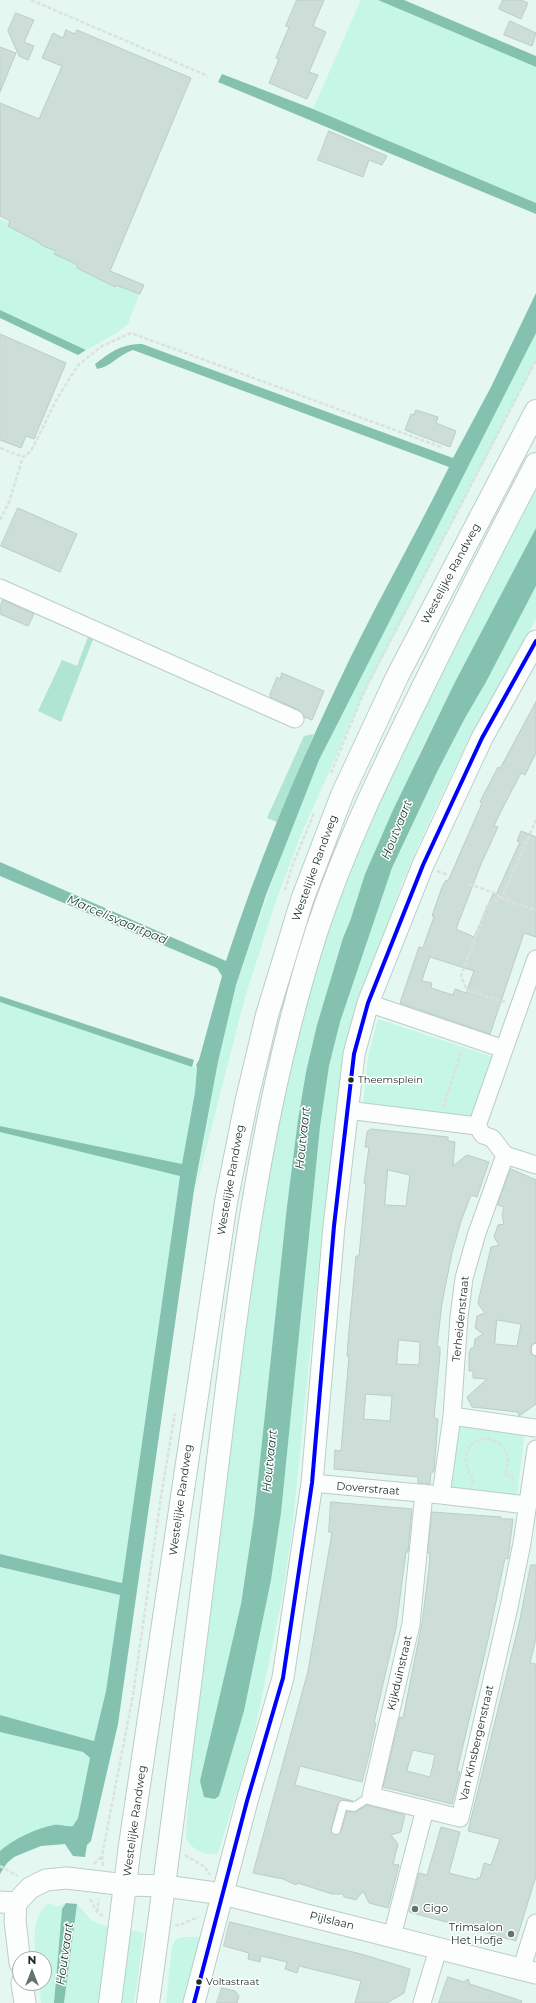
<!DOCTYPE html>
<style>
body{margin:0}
#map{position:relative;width:536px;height:2003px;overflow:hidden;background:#e4f7f0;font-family:Montserrat,sans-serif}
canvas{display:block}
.north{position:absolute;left:12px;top:1951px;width:40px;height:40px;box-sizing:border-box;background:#fff;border:1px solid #a4aba9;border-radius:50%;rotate:0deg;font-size:11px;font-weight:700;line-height:16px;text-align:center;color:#1c2d27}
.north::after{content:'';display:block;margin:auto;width:14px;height:18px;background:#62746d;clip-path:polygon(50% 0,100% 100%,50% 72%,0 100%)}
</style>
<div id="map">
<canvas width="536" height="2003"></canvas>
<div class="north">N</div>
</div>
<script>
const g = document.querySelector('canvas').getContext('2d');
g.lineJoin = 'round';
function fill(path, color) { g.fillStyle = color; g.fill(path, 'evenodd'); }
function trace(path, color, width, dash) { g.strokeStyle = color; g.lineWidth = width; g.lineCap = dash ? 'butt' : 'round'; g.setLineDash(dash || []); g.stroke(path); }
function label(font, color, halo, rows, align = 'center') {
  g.font = font + ' Montserrat,sans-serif'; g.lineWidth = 3; g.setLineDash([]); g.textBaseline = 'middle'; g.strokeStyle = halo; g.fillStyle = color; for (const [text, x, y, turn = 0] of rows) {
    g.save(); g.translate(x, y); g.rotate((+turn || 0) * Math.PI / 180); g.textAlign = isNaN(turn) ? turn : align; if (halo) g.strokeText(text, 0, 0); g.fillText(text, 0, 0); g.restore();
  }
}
const green = new Path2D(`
 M 361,0 L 378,0 L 536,67 L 536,203 L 313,109 Z
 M 0,219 L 142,286 L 128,324 L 115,334 L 86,350 L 0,310 Z
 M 536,333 L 536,361 L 362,698 L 300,837 L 277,898 L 245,997 L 195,1192 L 218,1062 L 236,985 L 293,822 L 319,760 L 338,720 Z
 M 536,485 L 536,528 L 422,748 L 365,874 L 334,969 L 306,1072 L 287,1206 L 254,1517 L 241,1604 L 216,1713 L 215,1799 L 219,1796 L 244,1711 L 271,1580 L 281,1513 L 320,1127 L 329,1066 L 340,1022 L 392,869 L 438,770 L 465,718 L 486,682 L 536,586 L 536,619 L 468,741 L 433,813 L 402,883 L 344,1054 L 326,1193 L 292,1532 L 281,1603 L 258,1716 L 248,1756 L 218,1853 C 207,1858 192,1849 186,1839 L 191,1757 L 255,1222 L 295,1027 L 342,885 L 392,763 Z
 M 0,1002 L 197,1068 L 195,1092 L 182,1165 L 0,1126 Z
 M 378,1019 L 493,1057 L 472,1118 L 363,1104 L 368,1057 Z
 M 0,1132 L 180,1175 L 122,1583 L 0,1554 Z
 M 458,1424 L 525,1432 L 517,1496 L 449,1489 Z
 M 0,1567 L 120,1595 L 106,1691 L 94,1741 L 0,1715 Z
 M 0,1732 L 83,1752 L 90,1758 L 78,1818 L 73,1826 L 55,1825 L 37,1830 L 0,1851 Z
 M 49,1903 L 56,1907 L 66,1903 L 62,1909 L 54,2003 L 41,2003 L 39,1983 L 44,1983 L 44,1959 L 36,1959 C 34,1940 32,1915 49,1903 Z
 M 77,1904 L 92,1921 L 111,1928 L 100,2003 L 64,2003 Z
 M 129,1930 L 144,1933 L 134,2003 L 118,2003 Z
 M 183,1937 L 199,1937 L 202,1940 L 185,2003 L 166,2003 L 172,1947 L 175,1940 Z`);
const forest = new Path2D(`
 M 89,634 L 94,637 L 61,722 L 38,711 L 62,660 L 77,666 Z
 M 314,734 L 277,822 L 267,818 L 304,736 Z`);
const water = new Path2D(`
 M 378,0 L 404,0 L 536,56 L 536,67 Z
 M 222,74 L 313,109 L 536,203 L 536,214 L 218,82 Z
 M 536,293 L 536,333 L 319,760 L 266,895 L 236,985 L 218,1062 L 194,1190 L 118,1724 L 91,1841 L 87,1845 L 85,1857 L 73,1856 L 65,1844 L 41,1846 L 14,1857 L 7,1863 L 0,1874 L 0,1851 C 14,1839 36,1828 54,1825 C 60,1824 67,1827 73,1826 L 78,1818 L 90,1758 L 83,1752 L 0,1732 L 0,1715 L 94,1741 L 106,1691 L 120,1595 L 0,1567 L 0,1554 L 122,1583 L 180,1176 L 0,1132 L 0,1126 L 182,1164 L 195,1092 L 197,1068 L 196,1065 L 199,1060 L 222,976 L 217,968 L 0,876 L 0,862 L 226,961 C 256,869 293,778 335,690 C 370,614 412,542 449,467 L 133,350 C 119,354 111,367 97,369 L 95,364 C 109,353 123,343 142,344 L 453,458 L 491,387 Z
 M 0,310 L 86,350 L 78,355 L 0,318 Z
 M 536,528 L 536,586 L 486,682 L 465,718 L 438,770 L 392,868 L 340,1022 L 329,1066 L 320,1127 L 281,1513 L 271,1580 L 244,1711 L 219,1796 L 215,1799 L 204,1797 L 200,1781 L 241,1604 L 254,1517 L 287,1206 L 298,1120 L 306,1072 L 317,1025 L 343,938 L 350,921 L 365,874 L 393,810 L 454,684 Z
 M 0,996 L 194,1060 L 192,1067 L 0,1002 Z
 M 66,1903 L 77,1904 L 64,2003 L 54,2003 L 62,1909 Z`);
const building = new Path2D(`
 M 297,0 L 324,0 L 313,26 L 326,32 L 309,72 L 318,75 L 307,99 L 269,83 L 279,59 L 276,58 L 289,27 L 286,26 Z
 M 503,0 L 521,0 L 528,3 L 521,19 L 499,9 Z
 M 16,13 L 34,20 L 24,42 L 34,46 L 28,60 L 19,56 L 8,31 Z
 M 510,21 L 536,33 L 532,46 L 504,35 Z
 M 66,30 L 75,34 L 77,30 L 191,78 L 110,271 L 144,285 L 140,294 L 116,285 L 115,287 L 77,268 L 78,266 L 72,262 L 54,254 L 56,251 L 41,245 L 42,244 L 8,226 L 10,221 L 0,216 L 0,103 L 39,119 L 62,66 L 42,58 L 53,33 L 63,38 Z
 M 0,47 L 16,53 L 0,92 Z
 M 329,131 L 387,156 L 382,165 L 369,160 L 363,177 L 318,160 Z
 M 0,334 L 66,363 L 34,439 L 26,436 L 21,448 L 0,440 Z
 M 416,410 L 438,417 L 436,423 L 456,431 L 450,447 L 405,430 L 411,414 L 414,415 Z
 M 18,508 L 77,534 L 60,572 L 1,546 Z
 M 3,600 L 34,614 L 28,626 L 0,614 L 0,607 Z
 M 282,673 L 324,691 L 312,720 L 304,717 L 299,710 L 270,697 L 270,694 L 277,677 L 280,679 Z
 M 536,702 L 536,753 L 525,775 L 521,773 L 499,815 L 494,826 L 498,827 L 481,864 L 456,929 L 474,937 L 493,894 L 496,895 L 509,866 L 520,842 L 517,841 L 521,831 L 536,837 L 536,937 L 524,933 L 490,1034 L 400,1003 L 419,947 L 423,948 L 428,933 L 434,917 L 432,916 L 442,887 L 446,880 L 448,881 L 482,803 L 480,802 L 483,796 L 498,767 L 500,768 ZM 430,957 L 474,971 L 466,993 L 455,989 L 453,995 L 431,988 L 432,983 L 422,981 Z
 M 371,1129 L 448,1137 L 448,1141 L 455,1142 L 453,1166 L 467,1155 L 489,1162 L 477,1197 L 471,1195 L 461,1221 L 452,1253 L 442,1303 L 437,1347 L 440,1347 L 440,1354 L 434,1418 L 438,1419 L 434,1472 L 431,1472 L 430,1484 L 418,1483 L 418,1477 L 334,1469 L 335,1450 L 341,1451 L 349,1356 L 347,1356 L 348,1342 L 356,1256 L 359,1256 L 366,1184 L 364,1183 L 369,1147 L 365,1147 L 367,1132 ZM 388,1170 L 410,1175 L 406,1206 L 385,1205 ZM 399,1340 L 420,1342 L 419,1365 L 397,1364 ZM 366,1394 L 392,1396 L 390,1421 L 364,1419 Z
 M 511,1169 L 536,1180 L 536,1343 L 533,1343 L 530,1348 L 531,1354 L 536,1356 L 536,1404 L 519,1416 L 518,1412 L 472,1407 L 467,1397 L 487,1379 L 473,1378 L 473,1371 L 469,1371 L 469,1353 L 471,1348 L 474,1348 L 475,1339 L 483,1334 L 475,1328 L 477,1316 L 485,1313 L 478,1304 L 479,1298 L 491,1247 L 499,1245 L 494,1237 L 498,1225 L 504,1224 L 502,1215 L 504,1207 L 498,1205 ZM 497,1320 L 521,1324 L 517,1346 L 495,1344 Z
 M 331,1502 L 412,1509 L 408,1552 L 406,1552 L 396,1628 L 374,1723 L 376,1723 L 369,1755 L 362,1782 L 300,1766 L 295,1785 L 353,1801 L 342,1800 L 338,1803 L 331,1829 L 332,1834 L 335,1835 L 341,1832 L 347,1811 L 356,1812 L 367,1805 L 405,1815 L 401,1832 L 391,1835 L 398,1844 L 393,1864 L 399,1865 L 388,1908 L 369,1903 L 363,1891 L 356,1900 L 344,1897 L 343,1894 L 332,1894 L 298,1883 L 296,1885 L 283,1879 L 253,1873 L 308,1671 L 332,1533 L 329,1532 Z
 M 432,1512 L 501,1517 L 501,1519 L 513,1519 L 508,1559 L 505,1558 L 488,1640 L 457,1771 L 460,1772 L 452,1804 L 383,1787 L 400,1717 L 403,1718 L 422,1623 L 429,1568 L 430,1553 L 428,1553 ZM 413,1750 L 435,1755 L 430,1777 L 407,1771 Z
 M 531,1565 L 536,1565 L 536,1638 L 530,1663 L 536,1664 L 536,1876 L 516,1941 L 409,1912 L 419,1873 L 427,1875 L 441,1827 L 460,1832 L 449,1873 L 477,1880 L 477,1878 L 480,1878 L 484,1863 L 491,1865 L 500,1839 L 468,1831 L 519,1624 Z
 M 230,1922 L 361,1954 L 410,1969 L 404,1993 L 387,2003 L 355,2003 L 361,1981 L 299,1966 L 297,1973 L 285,1969 L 287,1962 L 261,1956 L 260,1962 L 248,1959 L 249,1953 L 224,1946 Z
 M 448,1977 L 464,1982 L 468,1979 L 470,1984 L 522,2001 L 521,2003 L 439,2003 Z
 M 222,1988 L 235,1991 L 239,1996 L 237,2003 L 217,2003 Z`);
const path = new Path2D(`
 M 31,0 L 208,76
 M 0,448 L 23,457
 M 0,520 L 9,502 L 23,457 L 31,451 L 57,399 L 78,365 L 102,346 L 131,333 L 441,447
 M 331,773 L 366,687 L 536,360
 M 437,871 L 448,875
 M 469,884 L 497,894 L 500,898 L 536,910
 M 285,890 L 291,869 L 314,813
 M 505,1002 L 467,990 L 461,976 L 487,906 L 502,897 L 536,820
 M 443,1108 L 462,1050
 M 489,1437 L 489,1439 C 506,1442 512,1460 504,1474 L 516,1479
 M 471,1483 L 474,1480 C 460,1464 464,1437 489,1439
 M 185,1855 L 205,1867 L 210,1875
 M 94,1864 L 102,1856
 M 0,1866 L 18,1876
 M 103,1866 L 102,1856 L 133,1695 L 161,1497 L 175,1413
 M 90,1899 L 97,1912 L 103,1916
 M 97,1912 L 99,1899
 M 175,1925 L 180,1925 L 198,1917`);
const service = new Path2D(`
 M 536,1348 L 536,1351
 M 336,1830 L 343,1805 L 354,1807 L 371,1796`);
const minor = new Path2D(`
 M 0,588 L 295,719
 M 368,1003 L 504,1049
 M 347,1110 L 477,1126 L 483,1135 L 492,1138 L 505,1155 L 536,1165
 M 477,1126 L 536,959
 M 452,1416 L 536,1428
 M 312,1483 L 441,1495 L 527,1505
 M 424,1493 L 411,1624 L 371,1796 L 460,1818 L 509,1607 L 522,1543 L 536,1449
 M 441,1495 L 452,1416 L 459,1317 L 464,1278 L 477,1233 L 505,1155
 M 392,1936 L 425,1809
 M 521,1970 L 536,1923
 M 422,2003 L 438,1949`);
const tertiary = new Path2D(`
 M 0,1902 L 16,1903 L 30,1888 L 46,1880 L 67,1878 L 126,1885 L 165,1886 L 223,1894 L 536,1973
 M 16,1903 L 15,1921 L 20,1963
 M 22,1983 L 25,2003
 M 194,2003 L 247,1801 L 283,1678 L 312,1483 L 334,1226 L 354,1054 L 368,1003 L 423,865 L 482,738 L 536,641`);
const primary = new Path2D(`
 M 110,2003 L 130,1845 L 226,1202 L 246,1103 L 267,1015 L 302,900 L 342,795 L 398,675 L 536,411
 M 148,2003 C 173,1825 195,1646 217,1468 C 239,1287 261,1104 317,930 C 343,851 379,776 416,701 C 455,621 495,542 536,464`);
const bus1 = new Path2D(`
 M 194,2003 L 247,1801 L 283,1678 L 312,1483 L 334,1226 L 354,1054 L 368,1003 L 423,865 L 482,738 L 536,641`);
const markers = [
 [351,1080,3.5,"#1c2d27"],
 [415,1909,4,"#62746d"],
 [511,1934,4,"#62746d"],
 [199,1982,3.5,"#1c2d27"]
];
const busNames = [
 ["Theemsplein",358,1080],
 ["Voltastraat",206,1982]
];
const streetNames = [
 ["Westelijke Randweg",451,574,-62],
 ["Westelijke Randweg",315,868,-70],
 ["Westelijke Randweg",231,1180,-80],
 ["Terheidenstraat",461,1319,-84],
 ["Doverstraat",368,1489,5],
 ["Westelijke Randweg",181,1500,-82],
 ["Kijkduinstraat",400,1673,-77],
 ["Van Kinsbergenstraat",477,1743,-77],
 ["Westelijke Randweg",135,1821,-82],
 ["Pijlslaan",332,1921,14]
];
const poiNames = [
 ["Cigo",423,1909],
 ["Trimsalon",503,1928,"right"],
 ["Het Hofje",503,1941,"right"]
];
const waterNames = [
 ["Houtvaart",397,830,-68],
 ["Marcelisvaartpad",117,920,23],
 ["Houtvaart",303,1138,-84],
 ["Houtvaart",270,1461,-84],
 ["Houtvaart",65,1954,-82]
];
fill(green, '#c5f6e6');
fill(forest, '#b0e4d3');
fill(water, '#84c2af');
fill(building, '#cdded8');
trace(building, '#bcccc6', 1);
trace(service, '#bccdc7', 10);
trace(minor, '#bccdc7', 19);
trace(tertiary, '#bccdc7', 23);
trace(primary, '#bccdc7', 24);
trace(path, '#dce1df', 2.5, [4, 2]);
trace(service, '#fbfefd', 8);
trace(minor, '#fbfefd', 17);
trace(tertiary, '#fbfefd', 21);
trace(primary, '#fbfefd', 22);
trace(bus1, '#00f', 4);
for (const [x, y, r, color] of markers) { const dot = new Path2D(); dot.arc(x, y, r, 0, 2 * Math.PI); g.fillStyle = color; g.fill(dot); trace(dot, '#fff', 1.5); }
label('10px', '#1c2d27', '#fff', busNames, 'left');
label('11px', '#1c2d27', '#fff', streetNames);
label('11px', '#1c2d27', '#fff', poiNames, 'left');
label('italic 12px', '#173c32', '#fff', waterNames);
</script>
